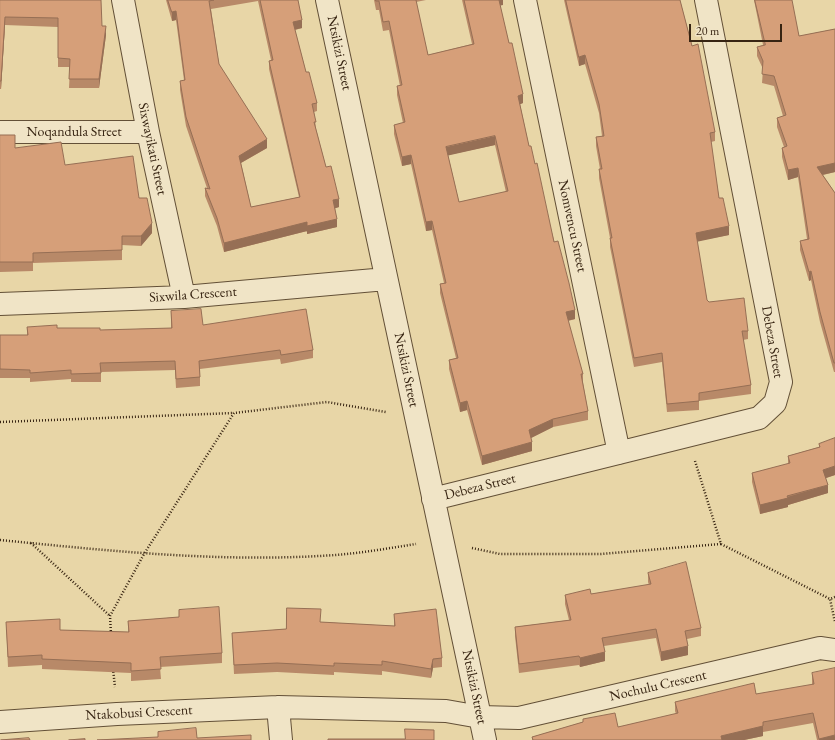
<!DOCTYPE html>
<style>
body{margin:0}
#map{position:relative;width:835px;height:740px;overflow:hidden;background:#e8d6a7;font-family:"EB Garamond",serif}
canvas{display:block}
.scale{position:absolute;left:689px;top:24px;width:93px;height:18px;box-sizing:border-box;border:2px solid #372412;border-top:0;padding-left:5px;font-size:12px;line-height:14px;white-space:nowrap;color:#372412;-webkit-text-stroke:3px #f0e4c6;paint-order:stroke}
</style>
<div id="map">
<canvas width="835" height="740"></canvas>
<div class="scale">20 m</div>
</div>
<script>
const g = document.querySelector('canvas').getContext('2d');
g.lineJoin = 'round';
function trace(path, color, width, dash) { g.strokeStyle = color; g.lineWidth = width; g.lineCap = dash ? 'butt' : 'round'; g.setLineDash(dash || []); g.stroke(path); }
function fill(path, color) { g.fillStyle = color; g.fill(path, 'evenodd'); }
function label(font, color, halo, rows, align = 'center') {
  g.font = font + ' "EB Garamond",serif'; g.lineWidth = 3; g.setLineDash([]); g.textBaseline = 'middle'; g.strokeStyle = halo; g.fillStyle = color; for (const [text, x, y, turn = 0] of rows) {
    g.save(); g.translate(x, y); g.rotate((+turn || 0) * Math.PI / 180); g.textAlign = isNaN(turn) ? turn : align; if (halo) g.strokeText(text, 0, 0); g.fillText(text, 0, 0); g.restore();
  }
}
const path = new Path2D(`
 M 0,422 L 234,413
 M 695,461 L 721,544 L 830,599
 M 0,540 C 111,551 223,563 335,555 C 362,553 390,548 416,544
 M 31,543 L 110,616
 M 472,548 L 500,554 L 601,554 L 721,544
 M 835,597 L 830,599 L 835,622
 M 111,634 L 110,616 L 144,554 L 234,413 L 327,402 L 386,412
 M 113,669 L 115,687`);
const minor = new Path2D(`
 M 123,0 L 148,132 L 184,297
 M 327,0 L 485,740
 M 525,0 L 619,453
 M 0,132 L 148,132
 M 0,304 L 184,297 L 386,279
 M 433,499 L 759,418 L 775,403 L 781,382 L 706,0
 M 278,707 L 281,740
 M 0,722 L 117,714 L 278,707 L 446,711 L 480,717 L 519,718 L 820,648 L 835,650`);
const wall = new Path2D(`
 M 0,0 L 102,26 L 106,35 L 99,88 L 69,88 L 70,67 L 58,67 L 58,27 L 5,25 L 1,89 L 0,89 Z
 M 166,0 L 298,0 L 302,28 L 295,30 L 306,72 L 317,103 L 317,111 L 314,112 L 316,129 L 326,167 L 339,207 L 335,208 L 337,227 L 307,234 L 307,231 L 224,252 L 217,226 L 205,196 L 205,188 L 207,188 L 186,126 L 180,90 L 180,81 L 184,80 L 176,20 L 172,21 ZM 258,1 L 271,60 L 269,61 L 269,69 L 299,197 L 251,207 L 241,163 L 267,148 L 219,64 L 211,9 Z
 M 374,0 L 426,0 L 416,2 L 428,55 L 472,44 L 462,0 L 503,0 L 503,5 L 500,5 L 523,103 L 520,104 L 529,146 L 575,319 L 568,321 L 583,374 L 583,383 L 588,411 L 588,420 L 553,427 L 531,438 L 532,451 L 482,465 L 467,410 L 460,412 L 449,369 L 449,360 L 456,358 L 440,293 L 440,284 L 444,283 L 432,230 L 426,231 L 411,164 L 402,166 L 394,134 L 394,125 L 403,123 L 397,95 L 397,86 L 400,86 L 389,30 L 383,31 L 379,10 L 376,10 ZM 495,145 L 506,192 L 459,202 L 448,155 Z
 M 564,0 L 680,0 L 715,132 L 715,141 L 711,142 L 719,198 L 729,235 L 697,241 L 707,300 L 709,302 L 748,331 L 748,339 L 743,340 L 751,385 L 751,394 L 699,401 L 699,410 L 667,412 L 662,362 L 634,367 L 610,247 L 610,238 L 599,178 L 599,169 L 600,169 L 596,146 L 596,137 L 602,136 L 599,113 L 585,64 L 579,66 Z
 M 754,0 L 791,0 L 799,36 L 835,29 L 835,172 L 823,175 L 835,193 L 835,372 L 834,372 L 820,322 L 811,280 L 809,281 L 800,250 L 800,241 L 807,239 L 798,177 L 788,180 L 782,157 L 782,148 L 784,147 L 777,127 L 777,118 L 783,116 L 774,86 L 762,83 L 763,69 L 757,56 L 757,47 L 763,45 Z
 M 0,135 L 15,148 L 65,165 L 139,198 L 152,233 L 141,246 L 122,245 L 122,260 L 33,263 L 33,271 L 0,272 Z
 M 171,311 L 203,325 L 313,350 L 313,358 L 281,364 L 280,359 L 200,369 L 200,386 L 176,388 L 175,370 L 101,372 L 101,382 L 71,382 L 71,379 L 30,382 L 30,378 L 0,378 L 0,335 L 27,335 L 27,327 L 100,330 L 171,328 Z
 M 835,438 L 835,475 L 826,478 L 828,493 L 788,505 L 788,507 L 760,514 L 752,482 L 752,473 L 788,464 L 788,456 L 819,447 L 819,444 Z
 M 648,573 L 701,628 L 701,636 L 687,639 L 688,655 L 661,661 L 656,638 L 604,646 L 605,661 L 580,667 L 579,665 L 519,673 L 515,636 L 515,627 L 569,620 L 565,604 L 565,595 L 591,594 L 649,585 L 648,582 Z
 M 179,610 L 222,653 L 222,663 L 160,667 L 161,679 L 131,681 L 131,673 L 42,669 L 42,665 L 8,667 L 6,622 L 60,630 L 128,632 L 128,621 L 179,617 Z
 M 394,614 L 442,658 L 442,667 L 433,668 L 431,678 L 382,671 L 382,675 L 334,672 L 334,675 L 277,672 L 234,674 L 232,633 L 286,629 L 320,622 L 394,626 Z
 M 812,673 L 835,740 L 817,740 L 813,723 L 763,732 L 763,736 L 744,740 L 532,740 L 532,737 L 583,722 L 583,719 L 618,727 L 676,714 L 675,711 L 675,702 L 756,694 L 812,685 Z`);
const shadedWall = new Path2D(`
 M 498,0 L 503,0 L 503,5 L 498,6 Z
 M 176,11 L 176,20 L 172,21 L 172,12 Z
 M 5,17 L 5,25 L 1,89 L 1,81 Z
 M 302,20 L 302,28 L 293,30 L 293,22 Z
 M 106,26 L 106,35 L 99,88 L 99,79 Z
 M 585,55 L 585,64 L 579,66 L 579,57 Z
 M 523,94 L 523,103 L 518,105 L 518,96 Z
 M 495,136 L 495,145 L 446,156 L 446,147 Z
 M 267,139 L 267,148 L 239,164 L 239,156 Z
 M 411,155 L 411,164 L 402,166 L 402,157 Z
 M 835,163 L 835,172 L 817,176 L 817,167 Z
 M 798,168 L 798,177 L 788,180 L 788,170 Z
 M 339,199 L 339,207 L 333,209 L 333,200 Z
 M 337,219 L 337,227 L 307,234 L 307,226 Z
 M 432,221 L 432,230 L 426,231 L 426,222 Z
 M 307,222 L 307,231 L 224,252 L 224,243 Z
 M 152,223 L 152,233 L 141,246 L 141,236 Z
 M 729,226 L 729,235 L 696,242 L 696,233 Z
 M 811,271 L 811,280 L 809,281 L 809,272 Z
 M 575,310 L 575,319 L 566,321 L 566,312 Z
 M 467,401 L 467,410 L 460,412 L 460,403 Z
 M 553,419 L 553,427 L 529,439 L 529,430 Z
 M 532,442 L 532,451 L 482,465 L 482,456 Z
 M 835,466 L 835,475 L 823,479 L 823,470 Z
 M 828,485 L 828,493 L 788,505 L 788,507 L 760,514 L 760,505 Z
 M 688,646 L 688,655 L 661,661 L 661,652 Z
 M 605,652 L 605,661 L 580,667 L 580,658 Z
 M 433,659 L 433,668 L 431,678 L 431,669 Z
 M 763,726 L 763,736 L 744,740 L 721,740 L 721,736 Z
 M 835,735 L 835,740 L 819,740 L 819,739 Z`);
const building = new Path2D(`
 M 0,0 L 101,0 L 102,26 L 106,26 L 99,79 L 69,79 L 70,59 L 58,58 L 58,18 L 5,17 L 1,81 L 0,81 Z
 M 168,0 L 214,0 L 209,1 L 219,64 L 267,139 L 239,156 L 251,207 L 300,197 L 269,61 L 273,60 L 260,0 L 298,0 L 302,20 L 293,22 L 306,72 L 309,72 L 317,103 L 312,104 L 316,122 L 314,122 L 326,167 L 331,166 L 339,199 L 333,200 L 337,219 L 307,226 L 307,222 L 224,243 L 217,218 L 205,188 L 210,189 L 186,117 L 180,81 L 185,80 L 176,11 L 172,12 Z
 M 376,0 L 416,0 L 428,55 L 474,44 L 464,0 L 499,0 L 509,43 L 512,43 L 523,94 L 518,96 L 529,146 L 531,146 L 535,164 L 537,163 L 554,242 L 558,241 L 569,283 L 575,310 L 566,312 L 583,374 L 581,374 L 588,411 L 553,419 L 529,430 L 532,442 L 482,456 L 467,401 L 460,403 L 449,360 L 458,358 L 440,284 L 446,283 L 432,221 L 426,222 L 411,155 L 402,157 L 394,125 L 405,122 L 397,86 L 402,85 L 389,21 L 383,22 L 379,1 L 376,1 ZM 495,136 L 508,191 L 459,202 L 446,147 Z
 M 566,0 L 680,0 L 692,46 L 698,44 L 715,132 L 710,133 L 719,198 L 723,198 L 729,226 L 696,233 L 707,300 L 709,302 L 744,298 L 748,331 L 742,331 L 751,385 L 699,393 L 699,401 L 667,404 L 662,353 L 634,358 L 610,238 L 612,238 L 599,169 L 602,169 L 596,137 L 604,136 L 599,104 L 585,55 L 579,57 Z
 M 755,0 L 792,0 L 799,36 L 835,29 L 835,163 L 817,167 L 835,193 L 835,363 L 834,363 L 820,312 L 811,271 L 809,272 L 800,241 L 809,239 L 798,168 L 788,170 L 782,148 L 787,146 L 777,118 L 786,115 L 774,76 L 762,74 L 763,61 L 757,47 L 765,45 Z
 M 0,135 L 15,135 L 15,148 L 61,142 L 65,165 L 133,156 L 139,198 L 147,198 L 152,223 L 141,236 L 122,236 L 122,250 L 33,253 L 33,262 L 0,262 Z
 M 201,309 L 203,325 L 306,309 L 313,350 L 281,355 L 280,350 L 199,361 L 200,377 L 176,379 L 175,361 L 100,363 L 101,373 L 71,374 L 71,370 L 30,373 L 30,370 L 0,369 L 0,335 L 28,335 L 27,327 L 57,325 L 57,328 L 100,328 L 100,330 L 172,328 L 171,311 Z
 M 835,438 L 835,466 L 823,470 L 828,485 L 787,496 L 788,498 L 760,505 L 752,473 L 790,463 L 788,456 L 820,447 L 819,444 Z
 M 686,562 L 701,628 L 685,631 L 688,646 L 661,652 L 656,629 L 602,638 L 605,652 L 580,658 L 579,656 L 519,664 L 515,627 L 571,620 L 565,595 L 590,589 L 591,594 L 651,584 L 648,573 Z
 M 219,607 L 222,653 L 160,657 L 161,669 L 131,671 L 131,663 L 42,659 L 42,655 L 8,657 L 6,622 L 60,619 L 60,630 L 129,632 L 128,621 L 179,617 L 179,610 Z
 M 287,608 L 321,609 L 320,622 L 395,626 L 394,614 L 436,609 L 442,658 L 433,659 L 431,669 L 382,661 L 382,665 L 334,663 L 334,666 L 277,663 L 234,665 L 232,633 L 286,629 Z
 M 835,668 L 835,735 L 819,739 L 813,713 L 763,722 L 763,726 L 721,736 L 722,740 L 533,740 L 532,737 L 583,722 L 583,719 L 615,713 L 618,727 L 678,713 L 675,702 L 754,683 L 756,694 L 814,684 L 812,673 Z
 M 196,728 L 197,738 L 251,735 L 251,740 L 97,740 L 158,737 L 158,732 Z
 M 405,729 L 434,730 L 434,740 L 328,740 L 328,739 L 405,739 Z
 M 29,738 L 30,740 L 1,740 Z
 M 85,739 L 85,740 L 69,740 Z`);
const streetNames = [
 ["Ntsikizi Street",339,53,78],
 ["Noqandula Street",74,132],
 ["Sixwayikati Street",152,149,78],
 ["Nomvencu Street",572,226,78],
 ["Sixwila Crescent",193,295,-4],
 ["Debeza Street",772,342,80],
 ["Ntsikizi Street",406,370,78],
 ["Debeza Street",480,487,-14],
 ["Nochulu Crescent",658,686,-13],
 ["Ntsikizi Street",474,687,78],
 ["Ntakobusi Crescent",139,713,-3]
];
trace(minor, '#635037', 24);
trace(path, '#372412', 2.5, [1, 2]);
trace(minor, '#f0e4c6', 22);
fill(wall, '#b88968');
fill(shadedWall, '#966f55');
fill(building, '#d69f79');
trace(building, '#966f55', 1);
label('14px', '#372412', '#f0e4c6', streetNames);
</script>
